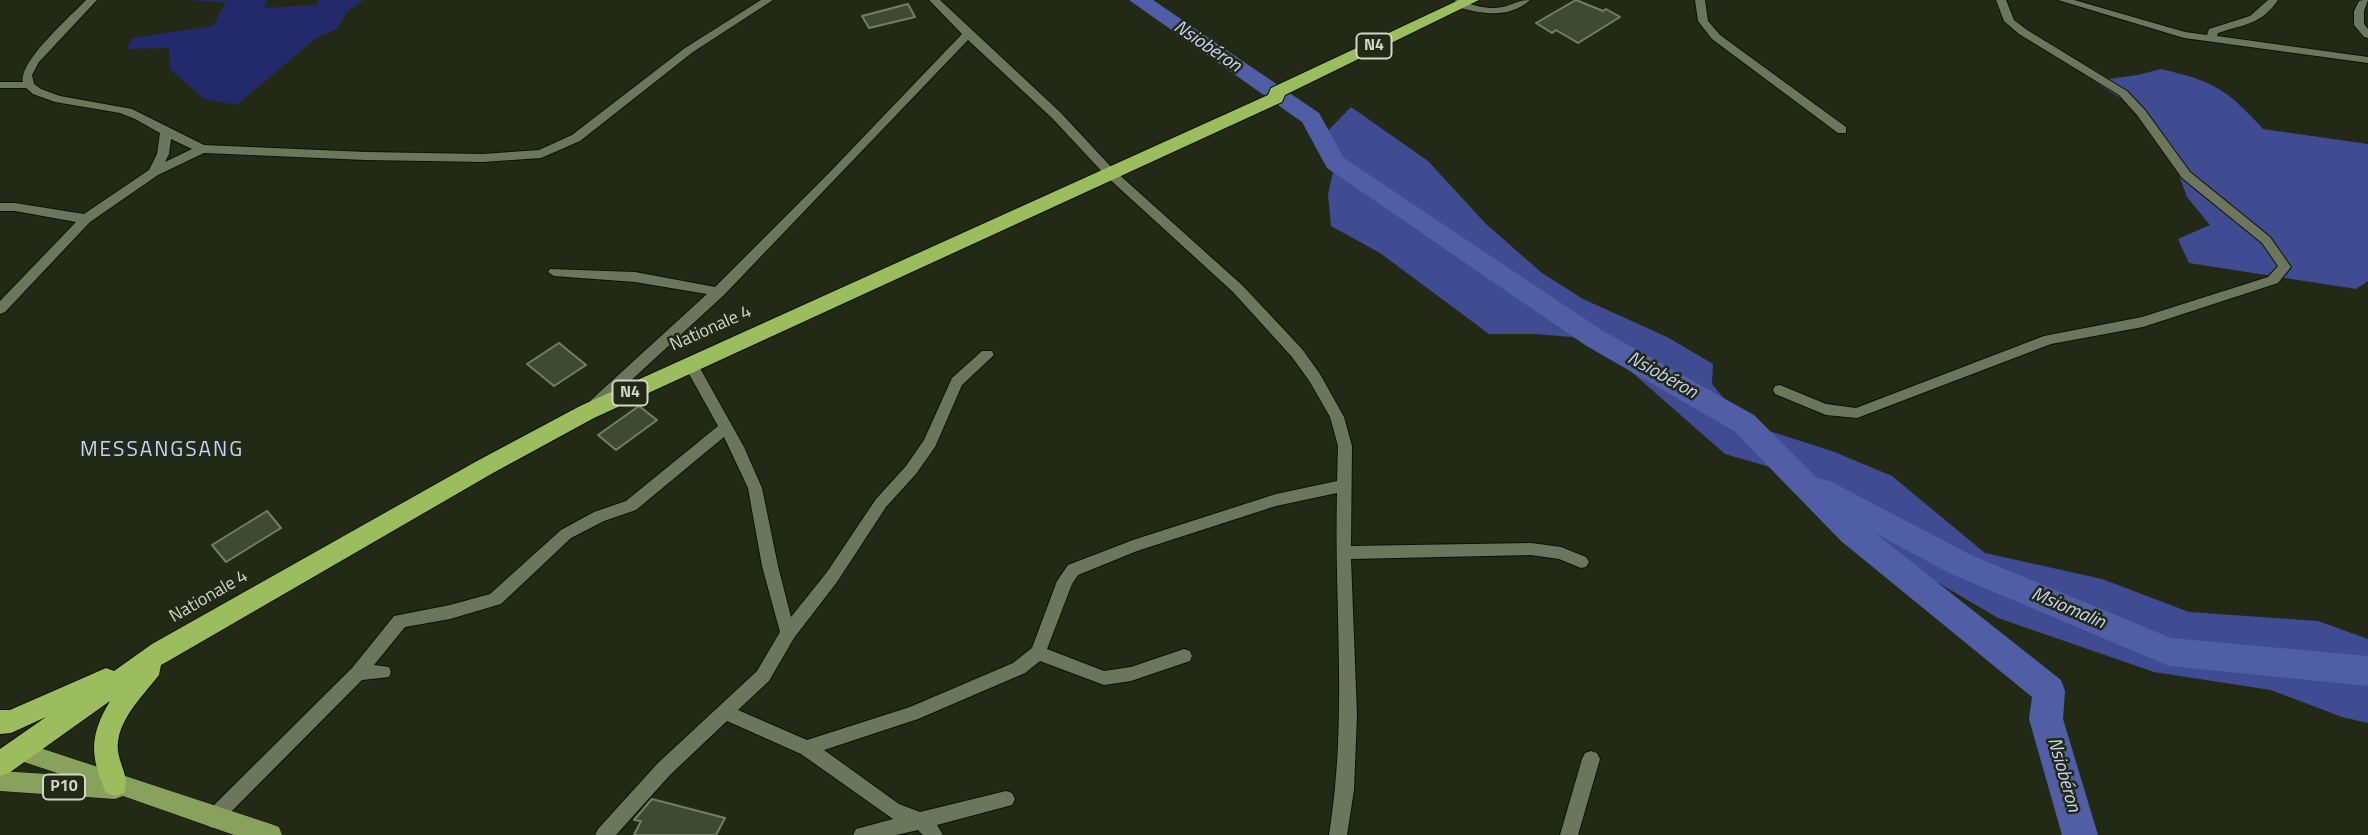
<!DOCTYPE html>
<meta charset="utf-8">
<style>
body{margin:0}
canvas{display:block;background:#222a15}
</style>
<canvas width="2368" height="835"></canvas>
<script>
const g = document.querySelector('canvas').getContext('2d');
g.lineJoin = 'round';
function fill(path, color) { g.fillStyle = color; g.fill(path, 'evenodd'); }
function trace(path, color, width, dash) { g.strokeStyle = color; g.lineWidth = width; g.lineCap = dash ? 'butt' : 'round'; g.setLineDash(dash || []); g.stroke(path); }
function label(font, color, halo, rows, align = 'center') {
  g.font = font + ' "Titillium Web",sans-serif'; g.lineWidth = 5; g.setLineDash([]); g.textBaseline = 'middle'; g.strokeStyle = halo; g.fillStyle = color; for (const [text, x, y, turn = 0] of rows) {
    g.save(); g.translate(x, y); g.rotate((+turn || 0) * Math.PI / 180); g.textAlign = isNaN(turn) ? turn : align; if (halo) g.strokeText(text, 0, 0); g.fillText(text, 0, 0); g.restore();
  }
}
const green = new Path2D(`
 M 186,0 L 267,0 L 264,8 L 317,5 L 318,0 L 364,0 L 347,11 L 338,28 L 315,39 L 237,105 L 204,99 L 170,69 L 169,48 L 127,49 L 132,38 L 213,26 L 226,2 Z`);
const forest = new Path2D(`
 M 2161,69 C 2213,81 2227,89 2263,129 L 2368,144 L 2368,281 L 2356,289 L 2189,263 L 2178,239 L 2210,225 L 2187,197 L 2169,148 L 2123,100 L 2094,81 L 2138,75 Z
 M 1351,107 L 1428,161 L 1486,224 L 1542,273 L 1583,299 L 1667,337 L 1713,364 L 1712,384 L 1744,423 L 1832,451 L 1892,476 L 1985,553 L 2102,579 L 2189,612 L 2318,621 L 2368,639 L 2368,723 L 2342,717 L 2271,690 L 2154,672 L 1998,618 L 1852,532 L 1791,473 L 1725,454 L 1594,339 L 1536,334 L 1489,334 L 1380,253 L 1331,226 L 1328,194 L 1335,163 L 1314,145 Z`);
const river = new Path2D(`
 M 1129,0 L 1153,0 L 1319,113 L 1344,158 L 1603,331 L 1754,415 L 1817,478 L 1830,481 L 1971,555 L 2171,638 L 2368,656 L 2368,686 L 2169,666 L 1949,573 L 1875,533 L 2061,680 L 2065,691 L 2063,719 L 2098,835 L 2062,835 L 2029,719 L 2032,697 L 1841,541 L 1734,431 L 1585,345 L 1327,168 L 1302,122 Z`);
const building = new Path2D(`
 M 1576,0 L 1603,11 L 1606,9 L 1620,17 L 1578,43 L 1556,30 L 1552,33 L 1536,23 Z
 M 908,4 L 915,17 L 869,28 L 862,16 Z
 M 559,343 L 586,365 L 554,386 L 527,364 Z
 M 639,406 L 657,420 L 616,450 L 598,435 Z
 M 267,511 L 281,528 L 226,562 L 212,545 Z
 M 652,799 L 725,818 L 716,835 L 634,835 L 641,821 L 634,820 Z`);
const street = new Path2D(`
 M 86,0 L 97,0 L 39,62 L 32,75 L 34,84 L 41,89 L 60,96 L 132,109 L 204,145 L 366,152 L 483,154 L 539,150 L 572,135 L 685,48 L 761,0 L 773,0 L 693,52 L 580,141 L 541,158 L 483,162 L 366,160 L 204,153 L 158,175 L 90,222 L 5,312 L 0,314 L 0,301 L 76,222 L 15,211 L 0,211 L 0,203 L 15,203 L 84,214 L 149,170 L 157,154 L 160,133 L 135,119 L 120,113 L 55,102 L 33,94 L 26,88 L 0,88 L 0,82 L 23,82 C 19,61 71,16 86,0 ZM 171,139 L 192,149 L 165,162 L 169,154 Z
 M 929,0 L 940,0 L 1060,112 L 1114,170 L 1243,286 L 1302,349 L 1320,374 L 1344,417 L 1352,446 L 1351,546 L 1531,543 L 1561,547 L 1586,557 L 1589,562 L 1586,567 L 1581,568 L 1559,559 L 1531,555 L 1351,559 L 1357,715 L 1354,790 L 1347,835 L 1329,835 C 1348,719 1334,609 1337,493 L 1276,506 L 1137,551 L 1078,575 L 1072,584 L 1047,649 L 1104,671 L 1131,667 L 1184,649 L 1190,651 L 1192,656 L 1190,661 L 1131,681 L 1104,685 L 1040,661 L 1025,673 L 918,719 L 824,750 L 899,804 L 920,812 L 1006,791 L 1012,793 L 1015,799 L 1012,805 L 937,825 L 943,835 L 923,835 L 918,830 L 896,835 L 853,835 L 856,829 L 893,819 L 801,754 L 727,721 L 670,775 L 616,835 L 595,835 L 598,829 L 658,763 L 757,671 L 780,632 L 762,566 L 748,488 L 724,437 L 636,510 L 604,521 L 571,538 L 501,604 L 450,619 L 405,627 L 374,665 L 389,667 L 391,672 L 389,677 L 362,680 L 218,825 L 212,828 L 206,825 L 203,819 L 206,813 L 352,668 L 394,616 L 450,605 L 490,594 L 561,530 L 594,512 L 626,501 L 718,426 L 684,365 L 691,360 L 696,361 L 744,447 L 762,488 L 778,566 L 791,617 L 827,572 L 876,499 L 906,466 L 924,440 L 952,378 L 982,351 L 992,351 L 994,355 L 962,385 L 935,447 L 916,474 L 886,507 L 837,582 L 794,638 L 769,681 L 738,710 L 807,740 L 910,707 L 1013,663 L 1032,648 L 1057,581 L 1068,565 L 1133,540 L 1276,494 L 1337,481 L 1338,446 L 1330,417 L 1310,382 L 1292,357 L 1233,292 L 1106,176 L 1052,118 L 968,40 L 724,295 L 601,408 L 591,408 L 589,404 L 591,400 L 707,294 L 635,282 L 554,276 L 548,272 L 550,269 L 635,272 L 715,287 L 828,174 L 962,34 Z
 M 1455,0 L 1465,0 L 1466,3 C 1477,6 1490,10 1502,7 C 1513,5 1517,0 1530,0 C 1509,19 1483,14 1457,7 Z
 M 1695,0 L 1705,0 L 1708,21 L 1720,35 L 1846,127 L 1846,133 L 1838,133 L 1712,39 L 1698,21 Z
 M 1996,0 L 2006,0 L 2014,20 L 2027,30 L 2127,91 L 2145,110 L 2190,172 L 2270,237 L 2291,267 L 2278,283 L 2143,327 L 2051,344 L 1857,418 L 1826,415 L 1775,394 L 1773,390 L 1775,386 L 1780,385 L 1826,404 L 1856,408 L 2044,336 L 2142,317 L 2268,277 L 2278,266 L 2262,243 L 2182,178 L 2137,115 L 2119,95 L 2019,34 L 2004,21 Z
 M 2058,0 L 2074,0 L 2185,32 L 2207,35 L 2209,29 L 2250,16 L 2268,0 L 2278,0 C 2261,25 2244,24 2218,33 L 2217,36 L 2368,57 L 2368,63 L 2184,38 Z
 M 2363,0 L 2368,0 L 2364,11 L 2364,24 L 2368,29 L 2368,38 L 2364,37 L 2354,25 L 2354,11 L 2359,1 Z
 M 1591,751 L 1597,753 L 1600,759 L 1578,835 L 1560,835 L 1582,759 L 1585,753 Z`);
const primary = new Path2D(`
 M 19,741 L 271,824 L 279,827 L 282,835 L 234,835 L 123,796 L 115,799 L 0,791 L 0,771 L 63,775 L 12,758 L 8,751 L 12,744 Z`);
const highway = new Path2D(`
 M 1459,0 L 1479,0 L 1285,95 L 1282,102 L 594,418 L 493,473 L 170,660 L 161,665 L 159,675 C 143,696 115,722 118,751 C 120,766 130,778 124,793 L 115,796 L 106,793 C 90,756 89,736 110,701 L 9,773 L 0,776 L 0,749 L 46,717 L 11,733 L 0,734 L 0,710 L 10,710 L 106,668 L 114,671 L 152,644 L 477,461 L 580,406 L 1268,95 L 1271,88 Z`);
const shields = [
 [1374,46,35],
 [630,393,35],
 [64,787,42]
];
const shieldNames = [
 ["N4",1374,46],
 ["N4",630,393],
 ["P10",64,787]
];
const streetNames = [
 ["Nationale 4",711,329,-24],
 ["Nationale 4",209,597,-30]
];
const waterNames = [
 ["Nsiobéron",1207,47,34],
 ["Nsiobéron",1662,376,29],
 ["Msiomalin",2068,609,23],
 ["Nsiobéron",2063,775,74]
];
const quarterNames = [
 ["MESSANGSANG",162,451]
];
fill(green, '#232a6c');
fill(forest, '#3f4c91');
fill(river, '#505ea5');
fill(building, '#404932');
trace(building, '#747e66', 2);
trace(street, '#0c1201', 2);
trace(primary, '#0c1201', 1);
trace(highway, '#0c1201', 2);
fill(street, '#6c765d');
fill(primary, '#88a15d');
fill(highway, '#9bbd5d');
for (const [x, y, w] of shields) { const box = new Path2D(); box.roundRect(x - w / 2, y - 12.5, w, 25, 5); g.fillStyle = '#222a15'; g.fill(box); trace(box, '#d2d7ca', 2); }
label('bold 16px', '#d2d7ca', null, shieldNames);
label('18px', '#d2d7ca', '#222a15', streetNames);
label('italic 19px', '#c9d4fd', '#222a15', waterNames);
g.letterSpacing = '2px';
label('21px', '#c7d3fd', '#222a15', quarterNames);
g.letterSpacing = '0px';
</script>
